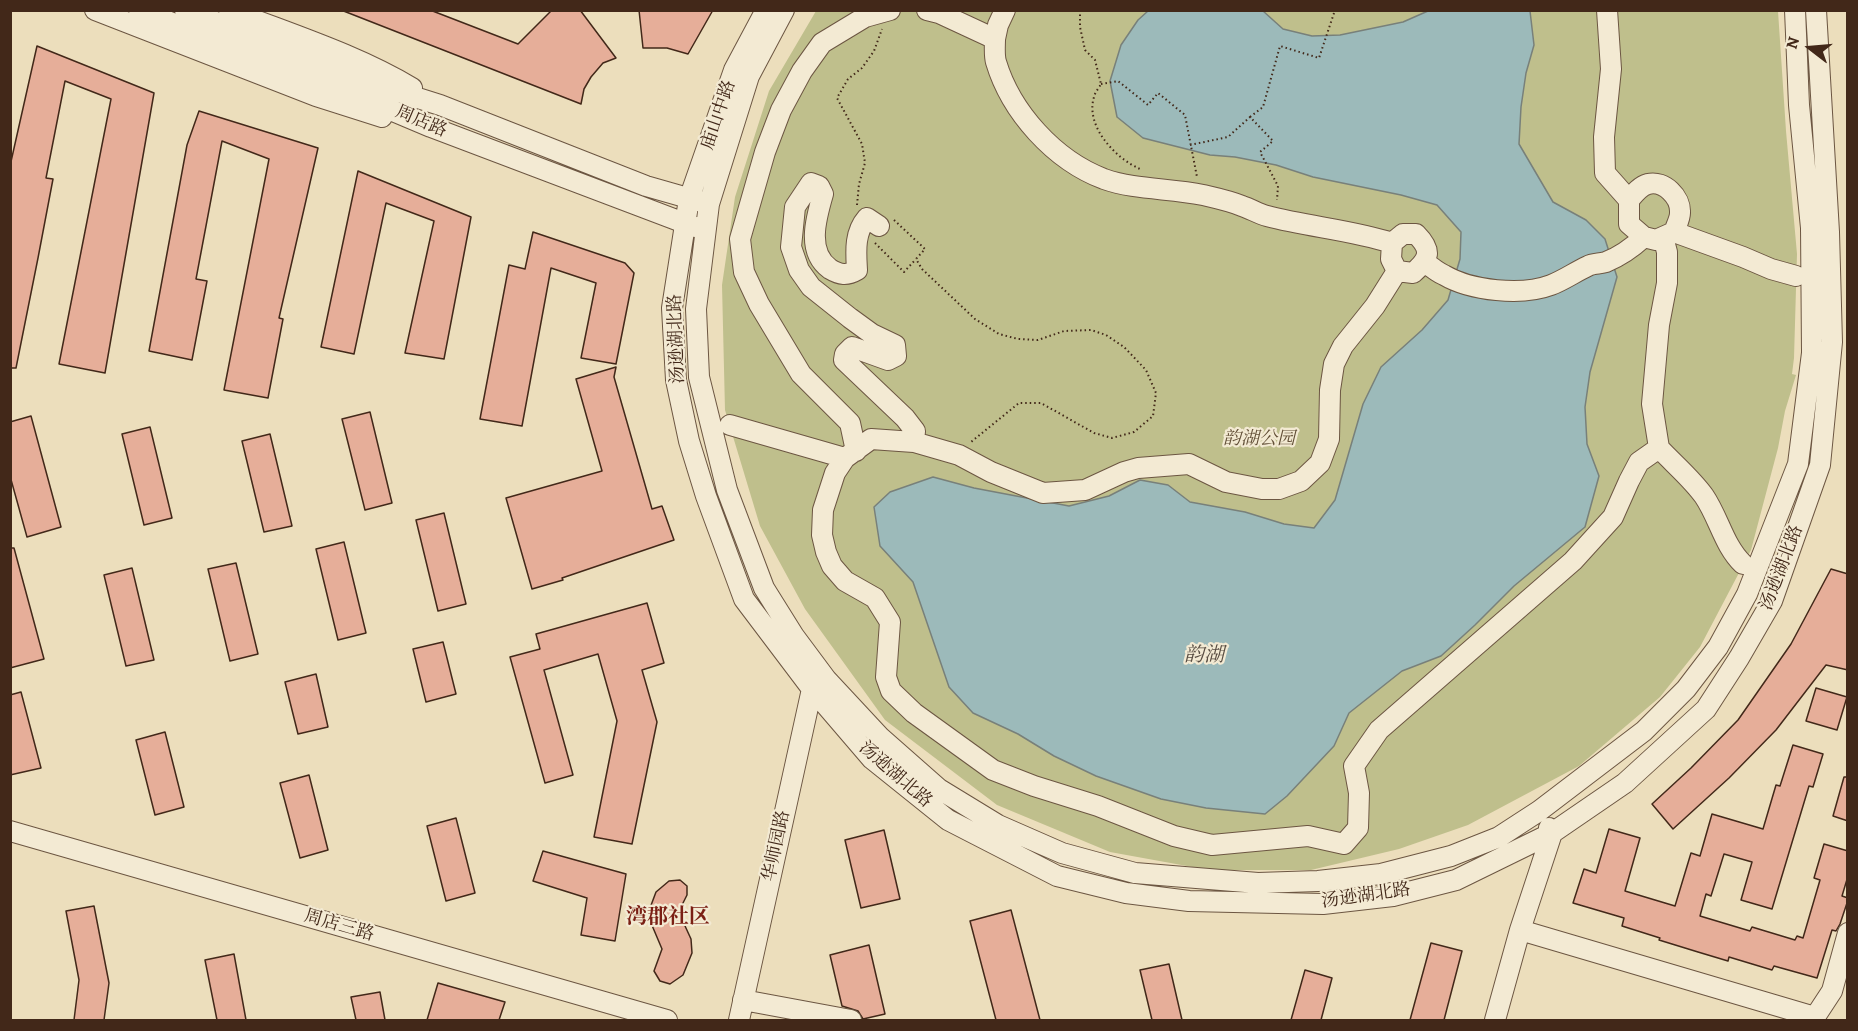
<!DOCTYPE html>
<meta charset="utf-8">
<style>
body{margin:0}
#map{position:relative;width:1858px;height:1031px;overflow:hidden;background:#ecdebc;font-family:Alegreya,serif}
canvas{display:block}
.frame{position:absolute;inset:0;border:12px solid #422819;pointer-events:none}
.north{position:absolute;left:1780px;top:18px;width:60px;height:60px;-webkit-text-stroke:4px #f3ead3;paint-order:stroke;rotate:286deg;font-size:16px;font-weight:700;line-height:24px;text-align:center;color:#422819}
.north::after{content:'';display:block;margin:auto;width:21px;height:27px;background:#422819;clip-path:polygon(50% 0,100% 100%,50% 72%,0 100%)}
</style>
<div id="map">
<canvas width="1858" height="1031"></canvas>
<div class="frame"></div>
<div class="north">N</div>
</div>
<script>
const g = document.querySelector('canvas').getContext('2d');
g.lineJoin = 'round';
function fill(path, color) { g.fillStyle = color; g.fill(path, 'evenodd'); }
function trace(path, color, width, dash) { g.strokeStyle = color; g.lineWidth = width; g.lineCap = dash ? 'butt' : 'round'; g.setLineDash(dash || []); g.stroke(path); }
function label(font, color, halo, rows, align = 'center') {
  g.font = font + ' Alegreya,"Noto Serif SC",serif'; g.lineWidth = 4.5; g.setLineDash([]); g.textBaseline = 'middle'; g.strokeStyle = halo; g.fillStyle = color; for (const [text, x, y, turn = 0] of rows) {
    g.save(); g.translate(x, y); g.rotate((+turn || 0) * Math.PI / 180); g.textAlign = isNaN(turn) ? turn : align; if (halo) g.strokeText(text, 0, 0); g.fillText(text, 0, 0); g.restore();
  }
}
const green = new Path2D(`
 M 816,11 L 1778,11 L 1786,131 L 1797,254 L 1794,358 L 1792,374 L 1796,375 L 1785,411 L 1778,448 L 1751,550 L 1700,647 L 1660,697 L 1579,766 L 1468,825 L 1399,849 L 1311,870 L 1209,870 L 1110,852 L 997,805 L 885,720 L 805,609 L 760,526 L 725,410 L 722,285 L 735,197 L 769,91 Z`);
const water = new Path2D(`
 M 1148,11 L 1263,11 L 1283,29 L 1312,36 L 1340,35 L 1403,22 L 1428,11 L 1530,11 L 1534,45 L 1526,73 L 1521,107 L 1519,144 L 1553,202 L 1586,220 L 1605,239 L 1617,277 L 1590,372 L 1585,407 L 1587,444 L 1599,476 L 1585,527 L 1514,586 L 1475,625 L 1441,656 L 1402,671 L 1349,713 L 1334,746 L 1287,796 L 1265,814 L 1206,808 L 1161,799 L 1096,776 L 1054,756 L 1018,734 L 973,713 L 949,687 L 913,582 L 880,546 L 874,507 L 890,492 L 933,477 L 974,488 L 1069,506 L 1109,496 L 1140,480 L 1168,485 L 1190,502 L 1245,512 L 1284,524 L 1314,528 L 1335,500 L 1363,404 L 1381,367 L 1422,330 L 1448,300 L 1460,259 L 1461,232 L 1437,205 L 1401,195 L 1313,177 L 1276,165 L 1235,157 L 1210,155 L 1143,138 L 1117,117 L 1110,81 L 1121,45 L 1138,20 Z`);
const building = new Path2D(`
 M 341,10 L 430,10 L 518,44 L 552,10 L 580,10 L 616,58 L 603,63 L 591,77 L 584,89 L 581,104 Z
 M 639,10 L 713,10 L 688,54 L 667,48 L 643,48 Z
 M 37,46 L 154,93 L 105,373 L 59,364 L 111,99 L 65,81 L 46,178 L 53,179 L 38,258 L 16,368 L 10,368 L 10,166 Z
 M 199,111 L 318,148 L 279,318 L 283,319 L 268,398 L 224,390 L 269,159 L 222,141 L 196,279 L 207,281 L 192,360 L 149,351 L 187,145 Z
 M 358,171 L 471,217 L 444,359 L 405,353 L 434,221 L 386,203 L 354,354 L 321,347 Z
 M 533,232 L 625,263 L 634,273 L 616,364 L 581,358 L 596,283 L 551,268 L 522,426 L 480,419 L 509,265 L 525,269 Z
 M 616,367 L 614,377 L 652,509 L 662,506 L 674,540 L 562,578 L 563,580 L 532,589 L 506,498 L 602,471 L 576,379 Z
 M 370,412 L 392,503 L 365,510 L 342,419 Z
 M 31,416 L 61,527 L 27,537 L 10,476 L 10,422 Z
 M 150,427 L 172,518 L 144,525 L 122,434 Z
 M 270,434 L 292,526 L 264,532 L 242,441 Z
 M 444,513 L 466,604 L 438,611 L 416,520 Z
 M 344,542 L 366,633 L 338,640 L 316,549 Z
 M 10,548 L 14,548 L 44,659 L 10,668 Z
 M 236,563 L 258,654 L 230,661 L 208,569 Z
 M 132,568 L 154,660 L 126,666 L 104,575 Z
 M 1831,569 L 1848,574 L 1848,670 L 1826,665 L 1776,730 L 1729,778 L 1673,829 L 1652,804 L 1691,768 L 1738,720 L 1791,644 Z
 M 647,603 L 664,663 L 642,670 L 657,722 L 632,844 L 594,837 L 617,721 L 598,654 L 544,670 L 573,775 L 545,783 L 510,657 L 540,649 L 536,634 Z
 M 443,642 L 456,694 L 426,702 L 413,649 Z
 M 316,674 L 328,727 L 298,734 L 285,682 Z
 M 1816,688 L 1847,697 L 1837,730 L 1806,721 Z
 M 21,692 L 41,768 L 10,775 L 10,695 Z
 M 165,732 L 184,807 L 155,815 L 136,740 Z
 M 1793,745 L 1823,754 L 1813,787 L 1809,786 L 1772,909 L 1741,900 L 1752,862 L 1724,854 L 1711,896 L 1706,894 L 1700,916 L 1750,931 L 1752,927 L 1795,940 L 1797,936 L 1803,938 L 1820,880 L 1814,878 L 1824,844 L 1848,851 L 1848,876 L 1842,896 L 1848,898 L 1848,900 L 1840,924 L 1836,931 L 1832,930 L 1817,978 L 1774,966 L 1772,970 L 1729,957 L 1728,961 L 1698,952 L 1659,940 L 1660,938 L 1622,926 L 1624,918 L 1573,903 L 1584,869 L 1596,873 L 1609,829 L 1640,838 L 1625,891 L 1675,906 L 1691,853 L 1700,856 L 1712,814 L 1763,829 L 1776,785 L 1780,786 Z
 M 309,775 L 328,850 L 300,858 L 280,783 Z
 M 1844,777 L 1848,777 L 1848,821 L 1833,816 Z
 M 456,818 L 475,893 L 446,901 L 427,826 Z
 M 884,830 L 900,899 L 861,908 L 845,840 Z
 M 543,851 L 626,874 L 615,941 L 581,935 L 587,898 L 533,881 Z
 M 680,880 L 687,886 L 687,895 L 682,905 L 680,915 L 691,939 L 692,953 L 683,975 L 670,984 L 660,981 L 654,971 L 662,949 L 651,923 L 650,908 L 656,892 L 669,881 Z
 M 94,906 L 109,983 L 104,1020 L 74,1020 L 79,980 L 66,911 Z
 M 1011,910 L 1040,1020 L 996,1020 L 970,921 Z
 M 1431,943 L 1462,951 L 1444,1020 L 1410,1020 Z
 M 869,945 L 885,1014 L 863,1019 L 858,1011 L 842,1006 L 830,955 Z
 M 234,954 L 246,1020 L 217,1020 L 205,960 Z
 M 1169,964 L 1182,1020 L 1152,1020 L 1140,970 Z
 M 1305,970 L 1332,978 L 1321,1020 L 1291,1020 Z
 M 438,983 L 505,1002 L 499,1020 L 427,1020 Z
 M 380,992 L 385,1020 L 356,1020 L 351,997 Z`);
const path = new Path2D(`
 M 1080,10 L 1080,27 L 1085,50 L 1095,60 L 1101,84 C 1099,88 1095,92 1094,97 C 1085,126 1115,158 1140,169
 M 1101,84 L 1118,81 L 1148,105 L 1158,93 L 1185,115 L 1197,177
 M 1250,117 L 1263,107 L 1280,46 L 1319,58 L 1335,10
 M 1190,145 L 1228,137 L 1250,117 L 1273,141 L 1260,152 L 1278,186 L 1277,200
 M 857,205 L 859,184 L 865,163 L 862,144 L 837,98 L 848,79 L 862,68 L 874,51 L 882,29
 M 894,220 L 925,249 L 916,259 L 922,269 L 975,319 L 999,334 L 1018,339 L 1038,340 L 1064,331 L 1091,330 L 1106,335 L 1124,347 L 1146,370 L 1156,393 L 1153,416 L 1134,432 L 1112,438 L 1094,433 L 1041,403 L 1019,403 L 971,442
 M 875,243 L 904,272 L 916,259`);
const minor = new Path2D(`
 M 95,10 L 316,96 L 382,117
 M 139,10 L 322,81 L 431,127 L 695,227
 M 185,10 L 383,87 L 440,105 L 646,186 L 709,204 L 696,309 L 699,377 L 727,490 L 764,588 L 794,636 L 826,679 L 880,737 L 939,789 L 998,825 L 1062,853 L 1135,873 L 1258,883 L 1318,881 L 1381,874 L 1451,856 L 1499,837 L 1539,811 L 1644,731 L 1686,689 L 1718,647 L 1747,594 L 1798,464 L 1812,353 L 1811,228 L 1799,105 L 1795,10
 M 229,10 C 290,34 355,54 412,88
 M 766,10 L 734,70 L 689,199 L 672,308 L 676,380 L 689,441 L 706,496 L 744,599 L 812,689 L 872,759 L 948,820 L 1057,876 L 1126,893 L 1189,901 L 1323,904 L 1393,896 L 1456,880 L 1552,833 L 1625,783 L 1706,709 L 1739,658 L 1772,601 L 1820,465 L 1832,342 L 1829,232 L 1816,10
 M 927,10 L 939,13 L 995,39 C 995,46 994,55 996,62 C 1011,112 1054,160 1104,179 C 1135,190 1170,188 1203,195 C 1216,198 1230,201 1242,206 C 1251,209 1259,214 1267,216 C 1309,227 1352,230 1392,243
 M 1607,10 L 1611,69 L 1604,137 L 1605,173 L 1629,200 C 1634,194 1640,186 1648,184 C 1664,180 1681,197 1680,213 C 1680,219 1676,226 1674,232
 M 995,39 L 998,25 L 1005,10
 M 1629,200 L 1629,224 L 1644,237
 M 709,204 L 749,76 L 784,10
 M 879,226 L 867,218 C 854,233 856,252 857,270 C 847,276 840,275 830,269 C 806,252 816,218 823,194 L 819,186 L 811,183 L 795,207 L 791,247 L 799,270 L 811,287 L 850,318 L 872,334 L 895,345 L 896,356 L 888,360 L 852,347 L 845,354 L 844,360 L 905,418 L 915,431 L 914,442
 M 1403,234 L 1416,234 C 1433,251 1429,259 1413,273 L 1397,271 L 1391,259 L 1392,243 Z
 M 1425,262 C 1431,267 1437,272 1444,275 C 1471,291 1522,296 1551,285 C 1564,280 1575,272 1588,266 C 1593,263 1600,264 1606,262 C 1621,256 1632,248 1644,237 L 1656,240 L 1674,232 L 1743,257 L 1771,269 L 1796,276
 M 730,425 L 845,458 L 871,439 L 914,442 L 959,455 L 991,472 L 1043,493 L 1085,490 L 1124,472 L 1138,468 L 1189,464 L 1226,482 L 1262,489 L 1279,489 L 1301,481 L 1320,463 L 1329,439 L 1330,390 L 1334,364 L 1343,346 L 1375,306 L 1397,271
 M 1659,448 C 1674,464 1692,479 1704,496 C 1719,518 1724,546 1743,564
 M 856,451 L 850,423 L 801,374 L 759,304 L 744,272 L 740,239 L 765,152 L 781,110 L 802,71 L 822,43 L 865,17 L 890,10
 M 845,458 L 835,473 L 823,510 L 822,535 L 826,552 L 832,566 L 845,581 L 875,598 L 890,622 L 886,677 L 891,691 L 914,713 L 993,770 L 1034,786 L 1098,806 L 1174,836 L 1212,845 L 1308,836 L 1344,844 L 1358,828 L 1359,793 L 1354,766 L 1379,730 L 1573,561 L 1613,517 L 1629,481 L 1639,462 L 1659,448 L 1652,404 L 1659,325 L 1667,283 L 1667,252 L 1663,237
 M 10,831 L 667,1020
 M 1520,930 L 1815,1017
 M 743,1000 L 851,1020
 M 739,1020 L 812,689 L 819,684
 M 1495,1020 L 1520,930 L 1552,833 L 1549,828
 M 1813,1020 L 1832,991 L 1848,933`);
const streetNames = [
 ["庙山中路",719,115,-71],
 ["周店路",421,122,23],
 ["汤逊湖北路",677,339,-92],
 ["汤逊湖北路",1782,568,-69],
 ["汤逊湖北路",895,775,41],
 ["华师园路",777,846,-78],
 ["汤逊湖北路",1366,896,-8],
 ["周店三路",339,926,16]
];
const parkNames = [
 ["韵湖公园",1259,440]
];
const waterNames = [
 ["韵湖",1204,656]
];
const quarterNames = [
 ["湾郡社区",668,918]
];
fill(green, '#bfbf8c');
fill(water, '#9cbaba');
trace(water, '#78807a', 1.5);
fill(building, '#e6ae99');
trace(building, '#422819', 1.5);
trace(minor, '#6c5642', 22);
trace(path, '#422819', 2, [1.5, 3]);
trace(minor, '#f3ead3', 20);
label('18px', '#422819', '#f3ead3', streetNames);
label('italic 18px', '#614e36', '#f3ead3', parkNames);
label('italic 20px', '#584c41', '#f3ead3', waterNames);
label('bold 21px', '#7a1f14', '#f3ead3', quarterNames);
</script>
